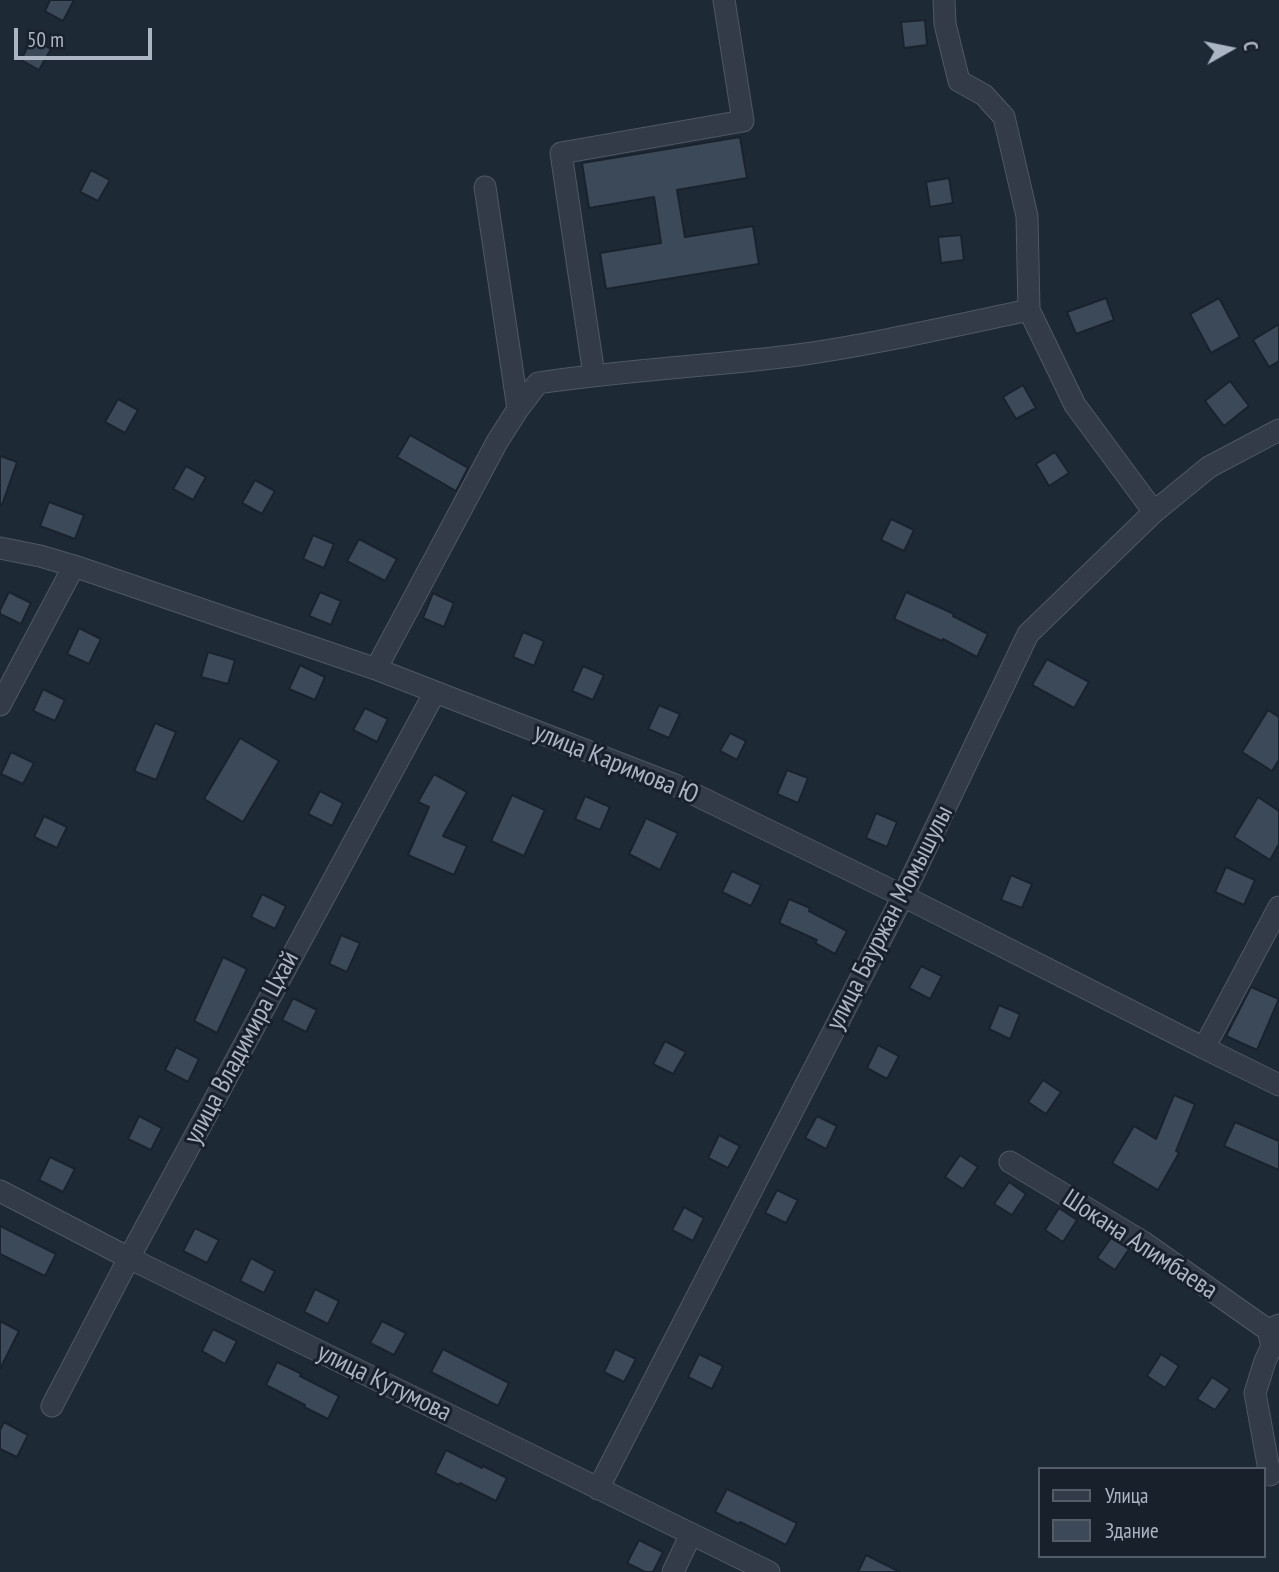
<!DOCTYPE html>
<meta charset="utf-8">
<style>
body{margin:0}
#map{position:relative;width:1279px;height:1572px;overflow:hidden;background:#1e2936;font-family:"PT Sans Narrow",sans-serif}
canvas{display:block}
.legend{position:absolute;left:1038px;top:1467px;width:228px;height:91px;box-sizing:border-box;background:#18202b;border:2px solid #535c68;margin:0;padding:9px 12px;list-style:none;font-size:21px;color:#acb5c4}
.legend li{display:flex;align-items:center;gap:14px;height:35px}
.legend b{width:35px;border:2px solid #535c68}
.north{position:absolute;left:1195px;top:14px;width:70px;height:70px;-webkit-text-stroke:5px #18202b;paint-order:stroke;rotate:81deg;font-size:19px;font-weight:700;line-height:28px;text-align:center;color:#acb5c4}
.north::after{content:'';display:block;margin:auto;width:24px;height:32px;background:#acb5c4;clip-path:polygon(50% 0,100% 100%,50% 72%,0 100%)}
.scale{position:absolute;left:14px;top:28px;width:138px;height:32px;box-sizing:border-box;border:4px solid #acb5c4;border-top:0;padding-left:9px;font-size:21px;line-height:24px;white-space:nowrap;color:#acb5c4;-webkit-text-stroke:5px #18202b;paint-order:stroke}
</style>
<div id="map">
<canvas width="1279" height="1572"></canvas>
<ul class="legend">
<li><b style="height:9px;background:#323b47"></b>Улица</li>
<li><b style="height:19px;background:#3c4959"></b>Здание</li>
</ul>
<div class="north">С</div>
<div class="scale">50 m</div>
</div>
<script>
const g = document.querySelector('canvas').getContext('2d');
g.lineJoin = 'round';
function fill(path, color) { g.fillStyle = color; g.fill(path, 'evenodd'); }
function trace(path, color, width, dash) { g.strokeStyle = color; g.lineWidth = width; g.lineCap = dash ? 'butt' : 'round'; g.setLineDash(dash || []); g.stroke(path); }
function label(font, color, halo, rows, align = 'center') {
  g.font = font + ' "PT Sans Narrow",sans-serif'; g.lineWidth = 6; g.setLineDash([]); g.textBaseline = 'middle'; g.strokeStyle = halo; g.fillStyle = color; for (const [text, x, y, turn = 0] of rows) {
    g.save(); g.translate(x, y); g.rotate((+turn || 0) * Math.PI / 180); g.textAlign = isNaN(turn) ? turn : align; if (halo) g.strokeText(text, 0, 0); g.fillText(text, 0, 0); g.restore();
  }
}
const building = new Path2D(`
 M 50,0 L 74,0 L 63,21 L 45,11 Z
 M 925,20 L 927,45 L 904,48 L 901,22 Z
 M 32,38 L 51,49 L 39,70 L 21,60 Z
 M 740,137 L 747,178 L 677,190 L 685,237 L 753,226 L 759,264 L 606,289 L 600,253 L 661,243 L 654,197 L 589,208 L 582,163 Z
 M 91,170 L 110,180 L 98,201 L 80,192 Z
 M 949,178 L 953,203 L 930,207 L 926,182 Z
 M 961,235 L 964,260 L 941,263 L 938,237 Z
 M 1106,298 L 1114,320 L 1076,334 L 1067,312 Z
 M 1219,298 L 1240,337 L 1211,353 L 1190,314 Z
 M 1279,324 L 1279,361 L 1269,367 L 1253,340 Z
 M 1230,381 L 1249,406 L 1224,426 L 1205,401 Z
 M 1023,385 L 1036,408 L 1016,419 L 1003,397 Z
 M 118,399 L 138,410 L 125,433 L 105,422 Z
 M 410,435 L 468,468 L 456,491 L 397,457 Z
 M 1055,452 L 1069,473 L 1049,486 L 1036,464 Z
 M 0,456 L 17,462 L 2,505 L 0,504 Z
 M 186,466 L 206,477 L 193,500 L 173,489 Z
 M 255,480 L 275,491 L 262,514 L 242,503 Z
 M 49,502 L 84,515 L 75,539 L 40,526 Z
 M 891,519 L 914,530 L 904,551 L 881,540 Z
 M 313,535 L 334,544 L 324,568 L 303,559 Z
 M 359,539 L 397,559 L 385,581 L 347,561 Z
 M 9,592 L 31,603 L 21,624 L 0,614 L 0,610 Z
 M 320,592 L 341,601 L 331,625 L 309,616 Z
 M 906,592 L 954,614 L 953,616 L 988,634 L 977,657 L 943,639 L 942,641 L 894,619 Z
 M 433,593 L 454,603 L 444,627 L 423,618 Z
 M 79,628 L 101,639 L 89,664 L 67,654 Z
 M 523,632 L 544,641 L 534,666 L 513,657 Z
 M 208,652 L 235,660 L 228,684 L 201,677 Z
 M 1047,659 L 1089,682 L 1074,708 L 1032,685 Z
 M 300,665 L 325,677 L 315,700 L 289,689 Z
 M 583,666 L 604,675 L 593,700 L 572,691 Z
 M 43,689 L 65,700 L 55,721 L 33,711 Z
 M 659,705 L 680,714 L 669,738 L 648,729 Z
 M 365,708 L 388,719 L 377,742 L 353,730 Z
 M 1268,710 L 1279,717 L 1279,760 L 1272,771 L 1242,752 Z
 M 155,723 L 176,732 L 156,780 L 134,771 Z
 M 730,733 L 746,741 L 737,760 L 720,751 Z
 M 240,738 L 279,761 L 243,822 L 204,799 Z
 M 11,752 L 34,763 L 23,784 L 1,774 Z
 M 787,770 L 808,778 L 798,803 L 777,794 Z
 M 434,774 L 467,792 L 443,836 L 467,846 L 454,875 L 408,855 L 429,807 L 418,802 Z
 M 320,791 L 343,803 L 332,826 L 308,814 Z
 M 512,795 L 545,810 L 524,856 L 491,841 Z
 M 585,796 L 610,807 L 600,830 L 575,819 Z
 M 1258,797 L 1279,811 L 1279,844 L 1270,860 L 1234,837 Z
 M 876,813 L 897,822 L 887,847 L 866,838 Z
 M 44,816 L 67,827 L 57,848 L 34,837 Z
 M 646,818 L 678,833 L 660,870 L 629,854 Z
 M 1226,867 L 1255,880 L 1244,905 L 1215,892 Z
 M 732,871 L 761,885 L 751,906 L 722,892 Z
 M 1011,875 L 1032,884 L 1022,908 L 1001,900 Z
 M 262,894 L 286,906 L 275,929 L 251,917 Z
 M 789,899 L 810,908 L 809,911 L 847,931 L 835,954 L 815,943 L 817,940 L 779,923 Z
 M 341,935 L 360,943 L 347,972 L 329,964 Z
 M 223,957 L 247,969 L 217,1033 L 194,1021 Z
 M 921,966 L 942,976 L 930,999 L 909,988 Z
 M 1251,987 L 1279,999 L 1257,1050 L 1226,1036 Z
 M 293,998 L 317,1010 L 306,1032 L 282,1020 Z
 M 999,1005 L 1020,1014 L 1010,1039 L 989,1029 Z
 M 665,1041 L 686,1052 L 673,1074 L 653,1064 Z
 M 878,1045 L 899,1056 L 887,1079 L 867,1068 Z
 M 176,1047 L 199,1059 L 188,1082 L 165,1070 Z
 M 1043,1080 L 1061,1092 L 1046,1114 L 1028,1102 Z
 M 1174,1095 L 1195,1104 L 1176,1151 L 1179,1153 L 1158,1190 L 1112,1163 L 1134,1126 L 1156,1139 Z
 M 139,1116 L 162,1128 L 151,1150 L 128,1139 Z
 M 817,1116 L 837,1126 L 826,1149 L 805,1138 Z
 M 1235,1122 L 1279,1141 L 1279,1170 L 1224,1146 Z
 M 719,1135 L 740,1146 L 728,1168 L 708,1158 Z
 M 960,1155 L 978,1167 L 963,1189 L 945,1177 Z
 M 50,1157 L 75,1169 L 63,1192 L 39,1180 Z
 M 1009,1182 L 1026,1194 L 1012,1215 L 994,1204 Z
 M 777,1190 L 798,1200 L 786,1223 L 765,1213 Z
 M 684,1207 L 704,1218 L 693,1241 L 672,1230 Z
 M 1059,1208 L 1077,1220 L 1063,1242 L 1045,1230 Z
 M 0,1226 L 56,1254 L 45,1276 L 0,1254 Z
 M 195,1228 L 219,1240 L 207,1263 L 183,1251 Z
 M 1111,1238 L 1129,1249 L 1115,1270 L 1097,1258 Z
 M 251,1258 L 275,1271 L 264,1293 L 240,1281 Z
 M 315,1289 L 339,1301 L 328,1324 L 304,1312 Z
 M 0,1321 L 19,1331 L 0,1369 Z
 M 382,1321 L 406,1333 L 394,1355 L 370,1343 Z
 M 213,1329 L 237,1341 L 225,1364 L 202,1351 Z
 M 443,1349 L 509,1383 L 498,1406 L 431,1372 Z
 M 615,1349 L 636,1359 L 624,1382 L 604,1372 Z
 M 699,1354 L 723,1366 L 712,1389 L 688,1377 Z
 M 1161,1354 L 1179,1366 L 1165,1388 L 1147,1376 Z
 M 277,1362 L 302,1374 L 300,1376 L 339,1396 L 328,1419 L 304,1407 L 305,1405 L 266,1385 Z
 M 1212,1377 L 1230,1389 L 1215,1410 L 1197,1399 Z
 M 4,1422 L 28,1435 L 17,1457 L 0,1449 L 0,1430 Z
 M 446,1450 L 482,1468 L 483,1466 L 507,1478 L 496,1501 L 460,1483 L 459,1485 L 435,1473 Z
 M 727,1489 L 797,1523 L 786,1545 L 740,1522 L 739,1524 L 715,1512 Z
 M 639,1540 L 663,1552 L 653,1572 L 645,1572 L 627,1563 Z
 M 866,1555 L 900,1572 L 858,1572 Z`);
const minor = new Path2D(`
 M 944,0 L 945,24 L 959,81 L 984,95 L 1004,117 L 1027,216 L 1029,310 L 1075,405 L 1154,512
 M 485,187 L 518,409
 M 594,375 L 561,153 L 743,121 L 724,0
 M 0,548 L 40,556 L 74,566 L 376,669 L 675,785 L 903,896 L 1204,1048
 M 376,669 L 497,442 L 518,409 L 538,383 C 624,370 712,366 798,355 C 876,344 952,326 1029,310
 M 0,705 L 74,566
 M 1279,907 L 1204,1048 L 1279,1085
 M 1010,1162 L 1143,1242 L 1268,1330 L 1279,1325
 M 0,1191 L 129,1258 L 769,1572
 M 1268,1330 L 1272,1346 L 1265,1361 L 1255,1393 L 1270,1475
 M 52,1406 L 129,1258 L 435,692
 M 598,1489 L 903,896 L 1028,634 L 1154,512 L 1209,467 L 1279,430
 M 673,1572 L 691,1534`);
const streetNames = [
 ["улица Каримова Ю",616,764,22],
 ["улица Бауржан Момышулы",890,918,-63],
 ["улица Владимира Цхай",242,1048,-62],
 ["Шокана Алимбаева",1140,1245,33],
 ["улица Кутумова",384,1383,26]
];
fill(building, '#3c4959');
trace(building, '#1a222d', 2);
trace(minor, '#4f5865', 23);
trace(minor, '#323b47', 21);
label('26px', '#acb5c4', '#18202b', streetNames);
</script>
